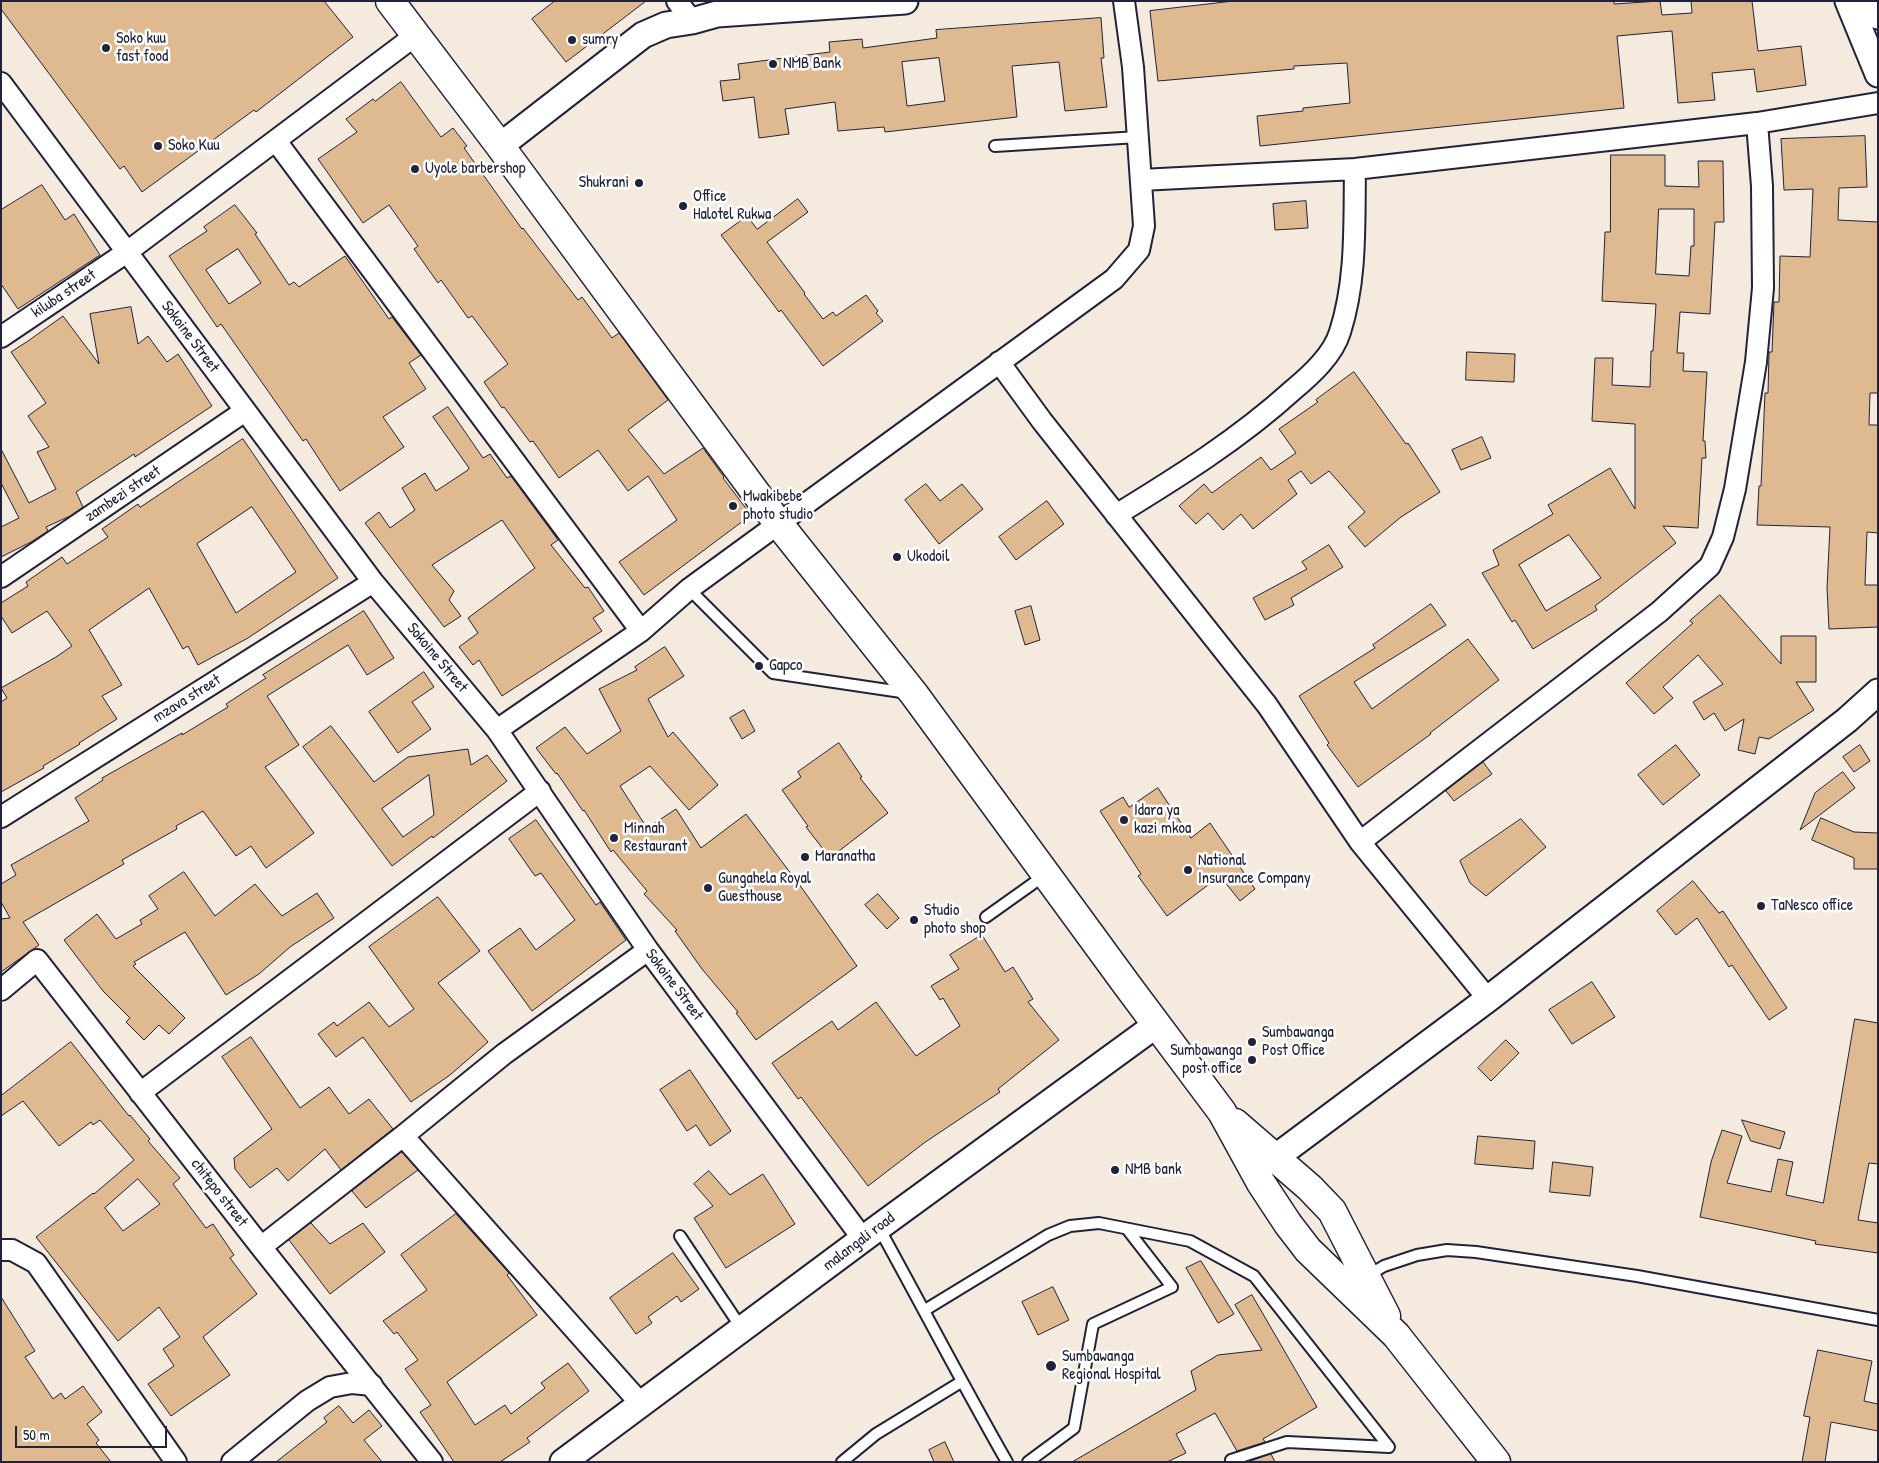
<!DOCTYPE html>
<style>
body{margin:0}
#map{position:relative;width:1879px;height:1463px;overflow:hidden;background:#f5eade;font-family:"Patrick Hand",sans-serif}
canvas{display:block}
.frame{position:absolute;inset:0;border:2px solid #22223b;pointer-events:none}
.scale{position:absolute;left:15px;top:1426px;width:152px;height:22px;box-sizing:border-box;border:2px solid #22223b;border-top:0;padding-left:6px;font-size:15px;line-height:18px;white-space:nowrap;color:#22223b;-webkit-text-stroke:4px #fff;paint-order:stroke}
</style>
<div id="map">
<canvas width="1879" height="1463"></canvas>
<div class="frame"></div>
<div class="scale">50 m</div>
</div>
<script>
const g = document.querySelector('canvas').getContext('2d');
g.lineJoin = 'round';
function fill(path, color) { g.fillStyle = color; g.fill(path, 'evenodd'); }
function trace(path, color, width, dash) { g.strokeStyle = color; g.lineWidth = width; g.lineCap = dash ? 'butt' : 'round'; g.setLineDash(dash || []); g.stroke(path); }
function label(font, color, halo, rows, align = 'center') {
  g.font = font + ' "Patrick Hand",sans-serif'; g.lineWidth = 5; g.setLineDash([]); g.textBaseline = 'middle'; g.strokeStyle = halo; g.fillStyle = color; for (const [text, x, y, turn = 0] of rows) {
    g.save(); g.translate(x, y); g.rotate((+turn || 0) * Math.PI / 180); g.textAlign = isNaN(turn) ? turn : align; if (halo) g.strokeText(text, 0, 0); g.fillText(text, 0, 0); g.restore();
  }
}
const building = new Path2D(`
 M 1,1 L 324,1 L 353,37 L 256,112 L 254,110 L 142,192 L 124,166 L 120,169 L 1,9 Z
 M 555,1 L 646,1 L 566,62 L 532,19 Z
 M 1234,1 L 1614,1 L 1614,4 L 1660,1 L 1662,15 L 1692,13 L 1691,1 L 1752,1 L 1758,51 L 1801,46 L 1806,85 L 1757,92 L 1754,69 L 1712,73 L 1715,100 L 1678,103 L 1672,31 L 1617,36 L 1624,108 L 1260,146 L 1257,116 L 1303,111 L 1303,108 L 1350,103 L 1347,63 L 1294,66 L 1294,69 L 1158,81 L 1150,11 Z
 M 1101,18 L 1104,58 L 1101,58 L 1107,107 L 1065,111 L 1059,62 L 1012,66 L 1017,117 L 885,132 L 884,127 L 838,131 L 835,102 L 785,109 L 789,134 L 759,138 L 754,97 L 723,101 L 720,81 L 740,79 L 738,64 L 830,52 L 829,42 L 862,39 L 863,48 L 937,38 L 936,30 ZM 939,58 L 945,101 L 907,106 L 902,62 Z
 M 401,82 L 441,137 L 453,128 L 467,146 L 464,148 L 522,229 L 523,228 L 578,300 L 582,297 L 612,338 L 619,333 L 668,400 L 628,430 L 664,474 L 703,448 L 724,477 L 723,478 L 751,515 L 644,595 L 619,562 L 677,520 L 648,476 L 628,491 L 598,450 L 559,478 L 533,441 L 530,442 L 504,407 L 502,408 L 484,382 L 508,364 L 472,316 L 468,318 L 441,280 L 438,283 L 414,249 L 418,246 L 389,205 L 363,223 L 318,159 L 357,132 L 346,119 L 373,99 L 375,101 Z
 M 1865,136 L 1867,187 L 1839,188 L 1838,220 L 1878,222 L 1878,393 L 1870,393 L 1869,425 L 1878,425 L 1878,533 L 1867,532 L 1865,585 L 1878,585 L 1878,627 L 1829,629 L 1827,588 L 1830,527 L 1757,525 L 1759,486 L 1761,486 L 1765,393 L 1768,393 L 1769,352 L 1772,352 L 1774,302 L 1779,302 L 1780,256 L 1810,257 L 1813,189 L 1784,190 L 1781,139 Z
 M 1611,155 L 1665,155 L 1665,186 L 1699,187 L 1698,161 L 1723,161 L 1724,222 L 1715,222 L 1710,314 L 1680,312 L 1677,353 L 1684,353 L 1683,371 L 1707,372 L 1703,441 L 1705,441 L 1706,458 L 1702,458 L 1698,528 L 1663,526 L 1676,543 L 1595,606 L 1597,610 L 1533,649 L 1515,620 L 1512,622 L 1482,573 L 1499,565 L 1493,550 L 1553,514 L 1548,505 L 1610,468 L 1635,509 L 1635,424 L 1592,421 L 1595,358 L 1613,358 L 1612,385 L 1650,387 L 1651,351 L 1653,351 L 1656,304 L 1602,301 L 1605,232 L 1610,232 ZM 1659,209 L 1694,209 L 1694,246 L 1691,246 L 1689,276 L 1656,274 ZM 1569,535 L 1601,578 L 1546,611 L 1519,565 Z
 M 42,185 L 65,220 L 74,214 L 100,255 L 18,309 L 1,284 L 1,210 Z
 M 798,199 L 808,212 L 767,242 L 805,293 L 804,294 L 823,319 L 833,312 L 836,316 L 866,295 L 878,311 L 876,313 L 883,321 L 823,366 L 781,310 L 779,312 L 721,235 L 747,216 L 757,229 Z
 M 1306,201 L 1308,228 L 1275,230 L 1273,204 Z
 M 235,205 L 257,233 L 255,234 L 289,285 L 294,282 L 299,287 L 345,256 L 389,319 L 392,317 L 421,355 L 409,363 L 426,389 L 383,417 L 404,447 L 340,491 L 306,439 L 303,441 L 221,324 L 217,327 L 169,256 L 207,231 L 204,227 ZM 238,249 L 261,283 L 229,304 L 206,270 Z
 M 131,307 L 138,344 L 148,336 L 167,362 L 178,354 L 212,406 L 135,457 L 134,454 L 76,492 L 83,507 L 70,516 L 46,527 L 48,531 L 31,542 L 1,557 L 1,527 L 19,518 L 1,483 L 1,449 L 29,503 L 56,489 L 37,452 L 49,447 L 28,416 L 46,403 L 11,352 L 28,341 L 63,316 L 99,364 L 90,314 Z
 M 1467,352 L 1515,354 L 1514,382 L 1466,380 Z
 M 1354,372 L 1406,444 L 1408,443 L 1440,492 L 1401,517 L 1365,547 L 1348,527 L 1365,512 L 1329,471 L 1311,484 L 1301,471 L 1288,480 L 1297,494 L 1253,529 L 1241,514 L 1223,530 L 1208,513 L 1196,524 L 1179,506 L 1204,484 L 1212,493 L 1261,457 L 1271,470 L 1296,453 L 1279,429 L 1318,402 L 1316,400 Z
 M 448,407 L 483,458 L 490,454 L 507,478 L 511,476 L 558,540 L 551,545 L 585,588 L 588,587 L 604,611 L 593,618 L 602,631 L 502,696 L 479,660 L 473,665 L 459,647 L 478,633 L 468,618 L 535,568 L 502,520 L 432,565 L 454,591 L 449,600 L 461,616 L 444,627 L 365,523 L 379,512 L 390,528 L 415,510 L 402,488 L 425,473 L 436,491 L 468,470 L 469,468 L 433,417 Z
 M 1482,437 L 1491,458 L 1461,470 L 1452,450 Z
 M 243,439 L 338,578 L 248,638 L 198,665 L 188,646 L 183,649 L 149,588 L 89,630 L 122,685 L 102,696 L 117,719 L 79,743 L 80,744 L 43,766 L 44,768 L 1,792 L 1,702 L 7,698 L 1,688 L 56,657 L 72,646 L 47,611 L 12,633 L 1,616 L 1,603 L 28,586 L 26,582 L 62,557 L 67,564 L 108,537 L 102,529 L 138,504 L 140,507 ZM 252,507 L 296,572 L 236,613 L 197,544 Z
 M 926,484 L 940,501 L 962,484 L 983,509 L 939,544 L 905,500 Z
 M 1047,501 L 1064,524 L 1016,560 L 999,537 Z
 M 1329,545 L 1343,567 L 1291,598 L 1294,605 L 1265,620 L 1253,598 L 1307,569 L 1302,562 Z
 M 1720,595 L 1781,664 L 1781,636 L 1816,636 L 1816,682 L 1796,682 L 1814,710 L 1769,739 L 1759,737 L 1755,754 L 1738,750 L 1744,719 L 1725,731 L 1714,713 L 1704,720 L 1693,702 L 1723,684 L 1698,655 L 1663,687 L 1673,698 L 1654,714 L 1626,683 L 1693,623 L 1690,621 Z
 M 1431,604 L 1446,625 L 1354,682 L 1372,709 L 1468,639 L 1499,680 L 1430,733 L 1431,734 L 1358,787 L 1327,745 L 1329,743 L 1299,696 L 1375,648 L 1373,645 Z
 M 1031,606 L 1040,640 L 1025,645 L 1015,611 Z
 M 364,611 L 394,658 L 367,675 L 348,645 L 267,696 L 299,745 L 265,767 L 314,833 L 266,868 L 251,846 L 236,856 L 203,811 L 176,826 L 177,829 L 122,860 L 124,864 L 23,922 L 39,945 L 1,972 L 1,919 L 10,918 L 1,902 L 1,884 L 16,875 L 11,865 L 89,821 L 75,798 L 103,780 L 102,778 L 182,733 L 182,735 L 228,707 L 226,704 L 266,678 L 263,675 Z
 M 665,647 L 684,676 L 648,699 L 668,737 L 673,732 L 718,785 L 689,810 L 650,766 L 620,786 L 647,828 L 676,809 L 701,848 L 746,814 L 804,891 L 857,966 L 756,1040 L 736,1013 L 738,1012 L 702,969 L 675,931 L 677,930 L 644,894 L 647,891 L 613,850 L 611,852 L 584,810 L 583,811 L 557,773 L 556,774 L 536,748 L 565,727 L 587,754 L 621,731 L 599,689 L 637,670 L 635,667 Z
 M 424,672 L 434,687 L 412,702 L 431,729 L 398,753 L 369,712 Z
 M 744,710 L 755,731 L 742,739 L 730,718 Z
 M 331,726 L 374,782 L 408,757 L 468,749 L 471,765 L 487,755 L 507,781 L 433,838 L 432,836 L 392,866 L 303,747 ZM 429,775 L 434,815 L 403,837 L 382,809 Z
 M 839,743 L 862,777 L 860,778 L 888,813 L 830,858 L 806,827 L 808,826 L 782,790 L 801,777 L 798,772 Z
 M 1676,745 L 1700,775 L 1663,805 L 1638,775 Z
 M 1860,745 L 1870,761 L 1854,772 L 1843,757 Z
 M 1483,762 L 1492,774 L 1454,801 L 1446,791 Z
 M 1843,772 L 1855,788 L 1800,830 L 1815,793 Z
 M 1158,788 L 1191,838 L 1210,823 L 1255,889 L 1240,901 L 1220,876 L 1167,916 L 1138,876 L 1141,874 L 1100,811 L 1123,797 L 1129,807 Z
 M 1821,818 L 1854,832 L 1878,833 L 1878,869 L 1854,869 L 1854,858 L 1812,840 Z
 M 1521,819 L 1546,847 L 1486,896 L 1470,883 L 1460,861 Z
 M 536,820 L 596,905 L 600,902 L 626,940 L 532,1011 L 488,951 L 520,928 L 536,950 L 575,920 L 541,873 L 535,876 L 509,839 Z
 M 184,872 L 215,916 L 255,884 L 282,916 L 317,893 L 334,918 L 290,947 L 259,974 L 226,995 L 185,932 L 134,962 L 136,964 L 133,966 L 185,1018 L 169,1034 L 159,1025 L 144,1040 L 126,1022 L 130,1018 L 103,991 L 64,940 L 97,914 L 116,939 L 142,924 L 140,920 L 158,909 L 149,896 Z
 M 1693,881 L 1719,913 L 1723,911 L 1787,1008 L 1769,1020 L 1732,965 L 1729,967 L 1697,918 L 1676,935 L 1657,911 Z
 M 878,894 L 899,918 L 887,929 L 865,905 Z
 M 438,897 L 480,951 L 438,983 L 488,1042 L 450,1075 L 411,1102 L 363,1037 L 336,1057 L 318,1034 L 334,1022 L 337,1026 L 369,1002 L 389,1027 L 414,1009 L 369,947 Z
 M 982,935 L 1005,972 L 1013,967 L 1033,999 L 1028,1002 L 1059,1040 L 998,1089 L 1000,1092 L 924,1143 L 868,1186 L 801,1097 L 798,1099 L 772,1063 L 832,1021 L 838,1030 L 876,1002 L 916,1056 L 960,1026 L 943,998 L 940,1000 L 931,986 L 959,969 L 950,955 Z
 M 1592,982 L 1615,1017 L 1572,1044 L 1549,1010 Z
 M 1855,1019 L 1878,1023 L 1878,1164 L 1869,1163 L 1858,1220 L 1878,1223 L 1878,1253 L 1815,1244 L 1816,1241 L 1700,1217 L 1711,1162 L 1722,1130 L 1742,1136 L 1727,1183 L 1771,1192 L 1778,1159 L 1793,1162 L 1786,1195 L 1823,1203 Z
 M 251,1037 L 300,1108 L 329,1087 L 349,1114 L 369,1099 L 393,1129 L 341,1170 L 325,1149 L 288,1181 L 277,1168 L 250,1188 L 235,1169 L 234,1158 L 272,1129 L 222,1057 Z
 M 1506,1040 L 1519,1053 L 1491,1081 L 1478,1068 Z
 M 71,1042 L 129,1116 L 130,1115 L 150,1139 L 148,1141 L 180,1178 L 173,1184 L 206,1228 L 213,1224 L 234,1255 L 230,1258 L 257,1294 L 203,1337 L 230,1375 L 171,1416 L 148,1384 L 174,1366 L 163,1349 L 180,1337 L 159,1307 L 118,1341 L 36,1237 L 93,1193 L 94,1194 L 134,1160 L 100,1120 L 93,1125 L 91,1122 L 59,1146 L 23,1101 L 1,1116 L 1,1096 ZM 138,1179 L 160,1204 L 123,1231 L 105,1208 Z
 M 690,1070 L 731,1131 L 710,1146 L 696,1125 L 687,1131 L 660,1090 Z
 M 1742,1120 L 1785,1132 L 1780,1149 L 1751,1141 Z
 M 1478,1136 L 1535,1141 L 1533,1169 L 1475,1164 Z
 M 402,1152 L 418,1170 L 366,1208 L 352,1191 Z
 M 1553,1162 L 1593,1167 L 1590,1196 L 1550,1192 Z
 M 709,1171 L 730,1195 L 763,1174 L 795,1224 L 726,1268 L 694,1218 L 713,1206 L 694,1184 Z
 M 456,1214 L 509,1273 L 507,1275 L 537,1315 L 447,1382 L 475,1425 L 505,1405 L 511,1414 L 545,1388 L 541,1383 L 568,1363 L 589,1391 L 527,1438 L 530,1442 L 500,1462 L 454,1462 L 420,1412 L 431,1405 L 405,1369 L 418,1360 L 397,1332 L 394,1334 L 383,1321 L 427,1290 L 401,1255 Z
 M 311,1223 L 330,1244 L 363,1223 L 385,1252 L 330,1294 L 289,1240 Z
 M 673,1253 L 699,1289 L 681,1302 L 677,1296 L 648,1317 L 652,1323 L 636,1334 L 610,1298 Z
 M 1201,1261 L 1234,1314 L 1218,1323 L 1186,1268 Z
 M 1053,1287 L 1069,1320 L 1038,1335 L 1022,1302 Z
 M 1252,1295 L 1317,1407 L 1263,1439 L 1265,1442 L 1237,1451 L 1215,1413 L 1176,1434 L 1186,1453 L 1167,1462 L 1072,1462 L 1196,1390 L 1191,1371 L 1218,1355 L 1262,1350 L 1235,1305 Z
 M 1,1297 L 35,1351 L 25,1357 L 53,1399 L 61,1393 L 65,1399 L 83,1386 L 102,1412 L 87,1424 L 99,1440 L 96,1443 L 111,1462 L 1,1462 Z
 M 1818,1350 L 1872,1361 L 1864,1401 L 1878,1404 L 1878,1431 L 1831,1422 L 1825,1462 L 1802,1462 L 1810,1417 L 1804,1416 Z
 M 339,1406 L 353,1423 L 369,1410 L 382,1426 L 364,1440 L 382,1462 L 276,1462 L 327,1422 L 324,1418 Z
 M 945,1442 L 954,1462 L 934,1462 L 929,1450 Z
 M 1271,1454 L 1275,1462 L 1248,1462 Z`);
const service = new Path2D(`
 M 995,146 L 1138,137
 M 689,589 L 773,673 L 908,693
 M 986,917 L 1045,875
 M 879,1228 C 922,1306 963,1385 1007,1462
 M 680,1236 L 742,1329
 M 1367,1276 L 1384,1266 L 1417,1255 L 1447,1250 L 1476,1252 L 1637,1276 L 1878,1320
 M 925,1310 L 1048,1235 L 1070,1226 L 1099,1223 L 1190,1241 L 1254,1276 L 1389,1447 L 1287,1442 L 1231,1460
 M 842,1462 L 876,1434 L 961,1382
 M 1028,1462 L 1074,1428 L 1093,1324 L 1172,1287 L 1127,1229`);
const minor = new Path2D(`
 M 677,1 L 692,21
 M 1,83 L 373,582 L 497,730 L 648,950 L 863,1239
 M 276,141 L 641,631
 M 1141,180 L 1355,169 L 1757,123 L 1878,103
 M 1,337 L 127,252 L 416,35
 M 999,362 L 1042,421 L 1267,705 L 1360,842 L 1488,999
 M 1116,515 C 1178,477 1239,439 1293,390 C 1311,375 1333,355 1340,332 C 1357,279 1354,223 1355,169
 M 1,577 L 245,411
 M 497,730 L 641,631 L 689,589 L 1114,279 L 1139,250 L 1144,226 L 1133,67 L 1124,1
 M 1,817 L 373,582
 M 1360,842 L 1659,612 L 1710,566 L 1723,537 L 1735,489 L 1756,362 L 1763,288 L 1762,186 L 1757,123
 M 1,990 L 37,960 L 261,1247 L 432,1462
 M 140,1093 L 540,791
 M 403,1136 L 641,1404
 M 261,1247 L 403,1136 L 504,1054 L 648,950
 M 1,1250 L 12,1250 L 36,1263 L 176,1462
 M 232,1462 L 307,1401 L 330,1387 L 352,1383 L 372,1385`);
const tertiary = new Path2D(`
 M 1848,1 L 1878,74
 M 1871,1 L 1878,16
 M 500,146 L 643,35 L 666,25 L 692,21 L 717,14 L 905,1
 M 1276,1157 L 1488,999 L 1847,720 L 1878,692
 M 563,1462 L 879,1227 L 1156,1025`);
const trunk = new Path2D(`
 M 390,1 L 500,146 L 778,523 L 914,694 L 1127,985 L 1222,1112 L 1261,1183 L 1288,1224 L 1308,1250 L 1396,1335 L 1496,1462
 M 1235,1123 L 1310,1188 L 1332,1211 L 1386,1316`);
const markers = [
 [572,40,5,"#22223b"],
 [106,48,5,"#22223b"],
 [773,64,5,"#22223b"],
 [158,146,5,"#22223b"],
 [415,169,5,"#22223b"],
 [639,183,5,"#22223b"],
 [683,206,5,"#22223b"],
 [733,506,5,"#22223b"],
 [897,557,5,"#22223b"],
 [759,666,5,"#22223b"],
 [1124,820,5,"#22223b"],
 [614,838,5,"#22223b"],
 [805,857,5,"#22223b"],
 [1188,870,5,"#22223b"],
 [708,888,5,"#22223b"],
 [1761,906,5,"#22223b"],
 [914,920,5,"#22223b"],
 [1252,1042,5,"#22223b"],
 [1252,1060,5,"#22223b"],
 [1115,1170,5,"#22223b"],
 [1051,1366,6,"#22223b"]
];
const poiNames = [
 ["Soko kuu",116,39],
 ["fast food",116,57],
 ["sumry",582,40],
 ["NMB Bank",783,64],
 ["Soko Kuu",168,146],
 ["Uyole barbershop",425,169],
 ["Shukrani",629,183,"right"],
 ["Office",693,197],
 ["Halotel Rukwa",693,215],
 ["Mwakibebe",743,497],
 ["photo studio",743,515],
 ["Ukodoil",907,557],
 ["Gapco",769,666],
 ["Idara ya",1134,811],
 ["kazi mkoa",1134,829],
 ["Minnah",624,829],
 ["Restaurant",624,847],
 ["Maranatha",815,857],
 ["National",1198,861],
 ["Insurance Company",1198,879],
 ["Gungahela Royal",718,879],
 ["Guesthouse",718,897],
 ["TaNesco office",1771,906],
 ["Studio",924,911],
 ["photo shop",924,929],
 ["Sumbawanga",1262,1033],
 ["Post Office",1262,1051],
 ["Sumbawanga",1242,1051,"right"],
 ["post office",1242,1069,"right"],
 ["NMB bank",1125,1170],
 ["Sumbawanga",1062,1357],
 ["Regional Hospital",1062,1375]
];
const streetNames = [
 ["kiluba street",64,294,-34],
 ["Sokoine Street",190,337,53],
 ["zambezi street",123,494,-34],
 ["Sokoine Street",437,658,50],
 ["mzava street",187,699,-32],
 ["Sokoine Street",674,985,53],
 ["chitepo street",219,1193,52],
 ["malangali road",859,1242,-37]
];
fill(building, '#dfb990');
trace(building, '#22223b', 1);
trace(service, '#22223b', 14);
trace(minor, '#22223b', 24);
trace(tertiary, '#22223b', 29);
trace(trunk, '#22223b', 31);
trace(service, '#fff', 10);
trace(minor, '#fff', 20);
trace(tertiary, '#fff', 25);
trace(trunk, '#fff', 28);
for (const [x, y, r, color] of markers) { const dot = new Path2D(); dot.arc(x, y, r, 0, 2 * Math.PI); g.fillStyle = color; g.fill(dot); trace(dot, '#fff', 2); }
label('16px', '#22223b', '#fff', poiNames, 'left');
label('16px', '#22223b', '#fff', streetNames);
</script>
